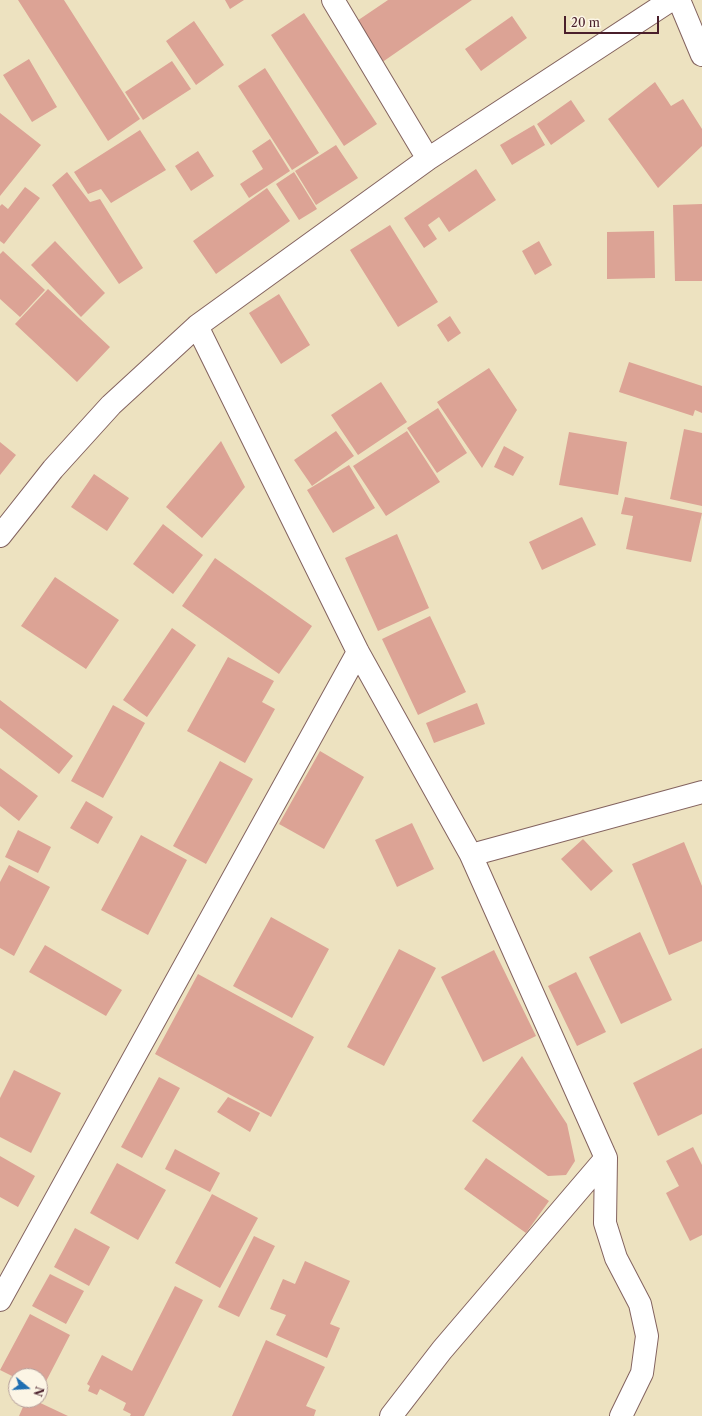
<!DOCTYPE html>
<style>
body{margin:0}
#map{position:relative;width:702px;height:1416px;overflow:hidden;background:#ede2c0;font-family:"Libre Caslon Text",serif}
canvas{display:block}
.north{position:absolute;left:8px;top:1368px;width:40px;height:40px;box-sizing:border-box;background:#fcf5e5;border:1px solid #b59f9b;border-radius:50%;rotate:108deg;font-size:11px;font-weight:700;line-height:16px;text-align:center;color:#4a1f2b}
.north::after{content:'';display:block;margin:auto;width:14px;height:18px;background:#1f6fb2;clip-path:polygon(50% 0,100% 100%,50% 72%,0 100%)}
.scale{position:absolute;left:564px;top:16px;width:95px;height:18px;box-sizing:border-box;border:2px solid #4a1f2b;border-top:0;padding-left:5px;font-size:12px;line-height:14px;white-space:nowrap;color:#4a1f2b;-webkit-text-stroke:3px #fcf5e5;paint-order:stroke}
</style>
<div id="map">
<canvas width="702" height="1416"></canvas>
<div class="north">N</div>
<div class="scale">20 m</div>
</div>
<script>
const g = document.querySelector('canvas').getContext('2d');
g.lineJoin = 'round';
function fill(path, color) { g.fillStyle = color; g.fill(path, 'evenodd'); }
function trace(path, color, width, dash) { g.strokeStyle = color; g.lineWidth = width; g.lineCap = dash ? 'butt' : 'round'; g.setLineDash(dash || []); g.stroke(path); }
const building = new Path2D(`
 M 18,0 L 64,0 L 140,119 L 108,141 Z
 M 225,0 L 244,0 L 230,9 Z
 M 388,0 L 472,0 L 381,63 L 354,23 Z
 M 304,13 L 377,124 L 344,146 L 271,35 Z
 M 512,16 L 527,38 L 481,71 L 465,49 Z
 M 194,21 L 224,65 L 196,85 L 166,41 Z
 M 29,59 L 57,107 L 32,122 L 3,75 Z
 M 172,61 L 191,89 L 143,120 L 125,92 Z
 M 265,68 L 319,153 L 292,170 L 238,86 Z
 M 655,82 L 671,106 L 683,99 L 702,129 L 702,146 L 658,188 L 608,119 Z
 M 571,100 L 585,121 L 551,145 L 537,124 Z
 M 0,113 L 41,145 L 0,196 Z
 M 534,125 L 545,145 L 512,165 L 500,145 Z
 M 140,130 L 166,170 L 111,203 L 101,189 L 88,194 L 74,172 Z
 M 270,139 L 290,171 L 249,198 L 240,184 L 263,169 L 252,151 Z
 M 336,145 L 358,178 L 316,205 L 295,171 Z
 M 198,151 L 214,176 L 191,191 L 175,166 Z
 M 476,169 L 496,200 L 449,232 L 439,217 L 428,225 L 437,239 L 424,248 L 404,218 Z
 M 67,172 L 90,202 L 100,199 L 143,268 L 119,284 L 52,185 Z
 M 294,172 L 317,209 L 299,220 L 276,184 Z
 M 25,187 L 40,198 L 4,244 L 0,241 L 0,206 L 2,204 L 8,209 Z
 M 267,188 L 290,221 L 216,274 L 193,241 Z
 M 702,204 L 702,281 L 675,281 L 673,205 Z
 M 390,225 L 438,302 L 398,327 L 350,250 Z
 M 654,231 L 655,278 L 607,279 L 607,232 Z
 M 55,241 L 105,293 L 81,317 L 31,265 Z
 M 539,241 L 552,265 L 535,275 L 522,251 Z
 M 3,251 L 45,290 L 20,317 L 0,299 L 0,254 Z
 M 48,289 L 110,347 L 77,382 L 15,324 Z
 M 279,294 L 310,345 L 281,364 L 249,313 Z
 M 450,316 L 461,333 L 448,342 L 437,325 Z
 M 629,362 L 702,386 L 702,413 L 695,410 L 693,416 L 619,392 Z
 M 489,368 L 517,410 L 482,468 L 437,402 Z
 M 381,382 L 407,422 L 358,455 L 331,415 Z
 M 438,408 L 467,453 L 437,473 L 407,428 Z
 M 684,429 L 702,433 L 702,506 L 670,499 Z
 M 336,431 L 354,456 L 312,486 L 294,460 Z
 M 407,431 L 440,482 L 386,516 L 353,466 Z
 M 569,432 L 627,442 L 618,495 L 559,485 Z
 M 221,441 L 245,487 L 202,538 L 166,507 Z
 M 0,442 L 16,455 L 0,475 Z
 M 504,446 L 524,457 L 513,476 L 494,467 Z
 M 349,465 L 375,508 L 333,533 L 307,490 Z
 M 94,474 L 129,498 L 107,531 L 71,507 Z
 M 625,497 L 702,513 L 691,562 L 626,549 L 633,516 L 621,514 Z
 M 582,517 L 596,545 L 542,570 L 529,542 Z
 M 163,524 L 203,555 L 173,594 L 133,564 Z
 M 397,534 L 429,608 L 378,631 L 345,558 Z
 M 215,558 L 312,626 L 279,674 L 182,606 Z
 M 55,577 L 119,620 L 86,669 L 21,626 Z
 M 430,616 L 466,692 L 418,715 L 382,639 Z
 M 172,628 L 196,645 L 147,717 L 123,700 Z
 M 228,657 L 274,681 L 262,702 L 275,709 L 245,763 L 187,731 Z
 M 0,700 L 73,756 L 59,774 L 0,728 Z
 M 477,703 L 485,724 L 434,743 L 426,723 Z
 M 113,705 L 145,723 L 103,798 L 71,781 Z
 M 320,751 L 364,777 L 324,849 L 279,824 Z
 M 220,761 L 253,779 L 206,864 L 173,846 Z
 M 0,768 L 38,796 L 19,821 L 0,806 Z
 M 86,801 L 113,817 L 98,844 L 70,828 Z
 M 412,823 L 434,869 L 397,887 L 375,840 Z
 M 18,830 L 51,847 L 38,873 L 5,857 Z
 M 141,835 L 187,860 L 148,935 L 101,910 Z
 M 583,839 L 613,871 L 591,891 L 561,859 Z
 M 684,842 L 702,886 L 702,941 L 669,955 L 632,864 Z
 M 9,865 L 50,887 L 14,956 L 0,948 L 0,882 Z
 M 271,917 L 329,949 L 292,1018 L 233,986 Z
 M 640,932 L 672,1000 L 621,1024 L 589,957 Z
 M 45,945 L 122,990 L 106,1016 L 29,972 Z
 M 399,949 L 436,968 L 384,1066 L 347,1047 Z
 M 494,950 L 536,1036 L 483,1062 L 441,977 Z
 M 576,972 L 606,1032 L 577,1046 L 548,986 Z
 M 198,974 L 314,1037 L 271,1117 L 155,1054 Z
 M 702,1048 L 702,1114 L 658,1136 L 633,1083 Z
 M 522,1056 L 567,1124 L 575,1161 L 566,1175 L 548,1176 L 472,1121 Z
 M 14,1070 L 61,1093 L 31,1153 L 0,1137 L 0,1098 Z
 M 159,1077 L 180,1088 L 142,1158 L 121,1147 Z
 M 228,1097 L 260,1113 L 250,1132 L 217,1112 Z
 M 693,1147 L 702,1165 L 702,1235 L 690,1241 L 666,1193 L 679,1186 L 666,1161 Z
 M 175,1149 L 220,1173 L 210,1192 L 165,1169 Z
 M 0,1156 L 35,1176 L 18,1207 L 0,1197 Z
 M 486,1158 L 549,1201 L 526,1233 L 464,1189 Z
 M 117,1163 L 166,1190 L 138,1240 L 90,1213 Z
 M 212,1194 L 258,1218 L 220,1288 L 175,1263 Z
 M 75,1228 L 110,1247 L 89,1286 L 54,1267 Z
 M 254,1236 L 275,1246 L 239,1317 L 218,1307 Z
 M 305,1261 L 350,1281 L 330,1324 L 340,1328 L 327,1358 L 276,1335 L 286,1315 L 270,1309 L 283,1279 L 295,1284 Z
 M 50,1274 L 84,1291 L 66,1324 L 32,1306 Z
 M 175,1286 L 203,1300 L 144,1416 L 130,1416 L 131,1414 L 123,1410 L 126,1403 L 100,1389 L 97,1395 L 88,1391 L 90,1386 L 87,1384 L 102,1355 L 132,1371 Z
 M 30,1314 L 70,1335 L 40,1393 L 40,1376 L 16,1376 L 16,1378 L 0,1370 Z
 M 266,1340 L 325,1367 L 306,1406 L 316,1410 L 314,1416 L 232,1416 Z
 M 26,1400 L 34,1400 L 68,1416 L 19,1416 Z`);
const street = new Path2D(`
 M 333,0 L 428,159
 M 679,0 L 702,55
 M 197,326 L 358,652 L 471,855 L 606,1158 L 605,1223 L 616,1258 L 640,1304 L 647,1336 L 642,1373 L 621,1416
 M 0,536 L 53,469 L 111,405 L 197,326 L 428,159 L 671,0
 M 471,855 L 702,792
 M 0,1300 L 358,652
 M 391,1416 L 442,1350 L 606,1158`);
fill(building, '#dca395');
trace(street, '#83635f', 24);
trace(street, '#fff', 22);
</script>
